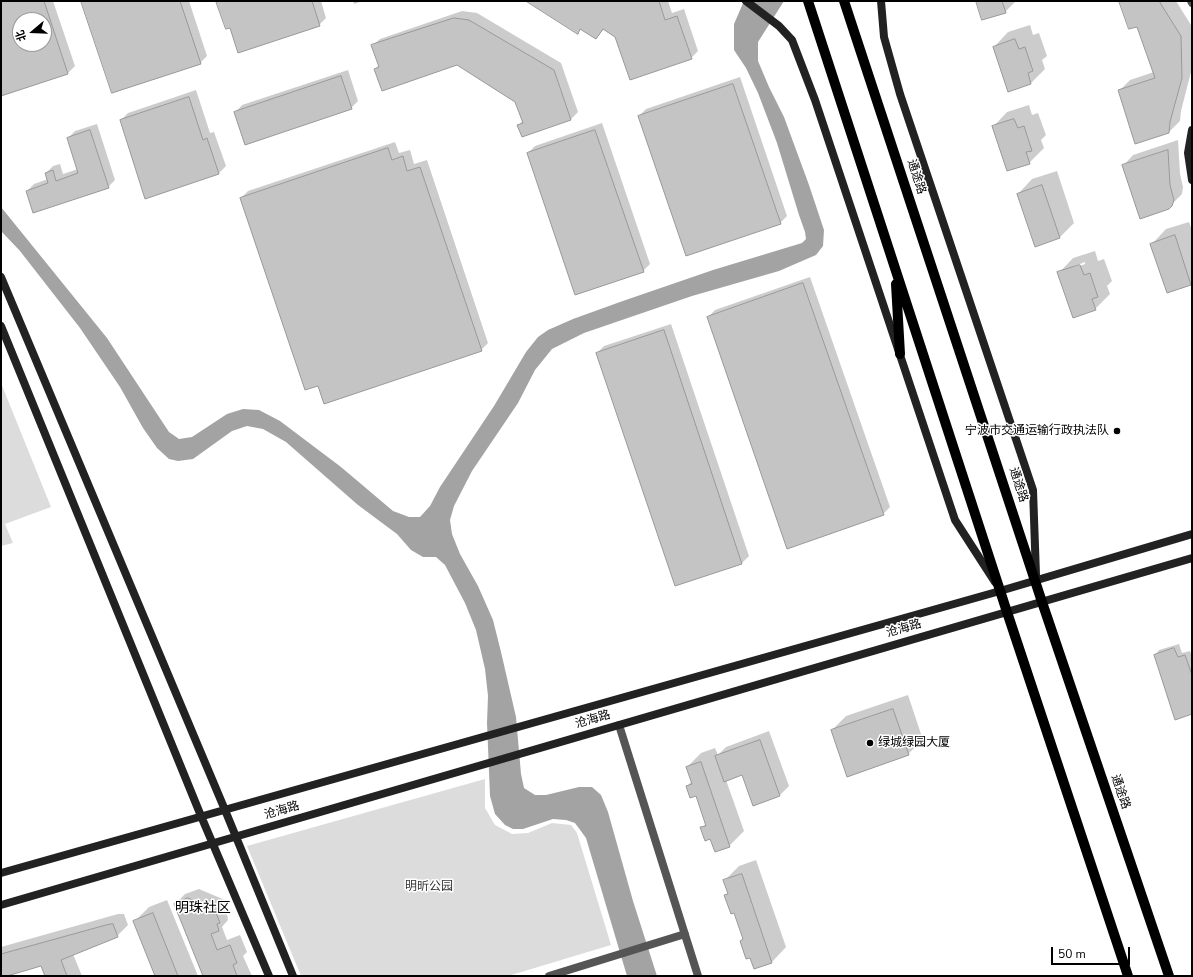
<!DOCTYPE html>
<meta charset="utf-8">
<style>
body{margin:0}
#map{position:relative;width:1193px;height:977px;overflow:hidden;background:#fff;font-family:"Nunito Sans","Noto Sans SC",sans-serif}
canvas{display:block}
.frame{position:absolute;inset:0;border:2px solid #000;pointer-events:none}
.north{position:absolute;left:12px;top:12px;width:40px;height:40px;box-sizing:border-box;background:#fff;border:1px solid #999;border-radius:50%;rotate:251deg;font-size:11px;font-weight:700;line-height:16px;text-align:center;color:#000}
.north::after{content:'';display:block;margin:auto;width:14px;height:18px;background:#000;clip-path:polygon(50% 0,100% 100%,50% 72%,0 100%)}
.scale{position:absolute;left:1051px;top:947px;width:79px;height:18px;box-sizing:border-box;border:2px solid #000;border-top:0;padding-left:5px;font-size:12px;line-height:14px;white-space:nowrap;color:#000;-webkit-text-stroke:3px #fff;paint-order:stroke}
</style>
<div id="map">
<canvas width="1193" height="977"></canvas>
<div class="frame"></div>
<div class="north">北</div>
<div class="scale">50 m</div>
</div>
<script>
const g = document.querySelector('canvas').getContext('2d');
g.lineJoin = 'round';
function fill(path, color) { g.fillStyle = color; g.fill(path, 'evenodd'); }
function trace(path, color, width, dash) { g.strokeStyle = color; g.lineWidth = width; g.lineCap = dash ? 'butt' : 'round'; g.setLineDash(dash || []); g.stroke(path); }
function label(font, color, halo, rows, align = 'center') {
  g.font = font + ' "Nunito Sans","Noto Sans SC",sans-serif'; g.lineWidth = 3; g.setLineDash([]); g.textBaseline = 'middle'; g.strokeStyle = halo; g.fillStyle = color; for (const [text, x, y, turn = 0] of rows) {
    g.save(); g.translate(x, y); g.rotate((+turn || 0) * Math.PI / 180); g.textAlign = isNaN(turn) ? turn : align; if (halo) g.strokeText(text, 0, 0); g.fillText(text, 0, 0); g.restore();
  }
}
const green = new Path2D(`
 M 1,383 L 51,507 L 5,524 L 13,543 L 1,546 Z
 M 485,779 L 485,808 L 495,825 L 512,834 L 528,833 L 552,823 L 571,825 L 577,833 L 611,945 L 508,976 L 301,976 L 247,846 Z`);
const water = new Path2D(`
 M 744,1 L 784,1 L 758,42 L 758,61 L 769,87 L 784,117 L 809,185 L 824,230 L 823,246 L 816,255 L 779,271 L 692,296 L 584,333 L 552,349 L 535,370 L 518,403 L 472,471 L 454,506 L 450,520 L 452,534 L 460,554 L 478,586 L 493,620 L 501,652 L 516,717 L 521,774 L 524,788 L 535,795 L 546,795 L 579,787 L 592,787 L 601,795 L 608,812 L 633,901 L 657,976 L 627,976 L 586,838 L 575,823 L 566,820 L 553,819 L 523,829 L 513,829 L 505,825 L 495,814 L 490,796 L 487,723 L 488,696 L 485,669 L 476,630 L 465,603 L 445,565 L 436,557 L 423,557 L 411,550 L 397,534 L 358,505 L 286,442 L 263,429 L 247,426 L 232,431 L 193,459 L 178,461 L 169,459 L 157,448 L 143,428 L 120,387 L 80,328 L 20,251 L 1,231 L 1,207 L 107,338 L 169,432 L 179,439 L 192,437 L 227,414 L 243,409 L 259,410 L 280,421 L 341,467 L 393,511 L 409,517 L 420,517 L 430,506 L 440,487 L 494,406 L 526,352 L 538,337 L 548,330 L 573,319 L 620,302 L 713,270 L 802,243 L 806,239 L 805,232 L 799,215 L 777,143 L 758,93 L 746,68 L 734,50 L 734,24 Z`);
const shadow = new Path2D(`
 M 1,1 L 53,1 L 75,66 L 68,73 L 1,95 ZM 20,20 L 44,20 L 44,44 L 20,44 Z
 M 82,1 L 189,1 L 207,56 L 200,63 Z
 M 217,1 L 321,1 L 326,18 L 319,25 L 230,27 Z
 M 353,1 L 363,1 L 354,4 Z
 M 528,1 L 668,1 L 672,13 L 684,9 L 698,51 L 691,58 L 616,36 L 605,28 L 596,38 L 581,29 L 578,32 Z
 M 977,1 L 1016,1 L 1005,12 Z
 M 1120,1 L 1176,1 L 1191,25 L 1192,68 L 1181,111 L 1180,121 L 1169,132 L 1119,91 L 1130,80 L 1154,72 L 1137,25 Z
 M 462,11 L 477,13 L 561,63 L 578,112 L 571,119 L 522,136 L 519,125 L 523,120 L 516,102 L 458,64 L 375,69 L 379,65 L 372,46 L 380,39 Z
 M 1030,25 L 1033,35 L 1039,33 L 1047,56 L 1042,60 L 1045,69 L 1031,83 L 994,47 L 1008,32 Z
 M 348,70 L 358,101 L 351,108 L 235,113 L 242,105 Z
 M 740,77 L 787,216 L 780,223 L 639,116 L 646,109 Z
 M 196,90 L 210,133 L 214,132 L 226,166 L 219,173 L 146,198 L 121,120 L 128,113 Z
 M 1029,105 L 1032,115 L 1038,113 L 1046,135 L 1041,140 L 1044,148 L 1029,163 L 993,127 L 1007,112 Z
 M 602,123 L 650,264 L 643,271 L 528,153 L 535,146 Z
 M 97,124 L 115,180 L 108,187 L 27,191 L 34,184 L 48,179 L 46,173 L 53,166 L 60,164 L 63,174 L 78,169 L 68,138 L 75,131 Z
 M 1178,140 L 1180,174 L 1183,187 L 1182,194 L 1168,208 L 1123,166 L 1133,155 Z
 M 395,142 L 399,153 L 410,150 L 414,164 L 427,160 L 488,343 L 481,350 L 319,385 L 241,198 L 248,191 Z
 M 1057,171 L 1074,223 L 1060,237 L 1018,194 L 1032,179 Z
 M 1189,222 L 1192,230 L 1192,283 L 1168,292 L 1152,244 L 1166,229 Z
 M 1095,251 L 1098,261 L 1104,259 L 1112,281 L 1107,286 L 1110,294 L 1095,309 L 1059,273 L 1073,258 ZM 1085,262 L 1085,264 L 1075,268 L 1075,266 Z
 M 810,277 L 890,507 L 883,514 L 708,317 L 715,310 Z
 M 671,324 L 749,556 L 742,563 L 676,585 L 597,353 L 604,346 Z
 M 1179,644 L 1182,653 L 1190,651 L 1192,657 L 1192,713 L 1155,655 L 1159,650 Z
 M 908,695 L 923,740 L 908,754 L 832,730 L 846,716 Z
 M 769,731 L 789,786 L 780,795 L 743,774 L 726,780 L 744,831 L 729,846 L 711,837 L 702,828 L 706,823 L 696,795 L 687,786 L 692,781 L 687,767 L 701,753 L 715,748 L 718,755 L 726,747 Z
 M 756,860 L 786,947 L 772,962 L 754,968 L 750,957 L 741,941 L 744,938 L 735,912 L 725,896 L 729,892 L 725,880 L 739,866 Z
 M 199,889 L 225,900 L 229,912 L 227,914 L 228,920 L 222,927 L 227,940 L 240,935 L 247,952 L 243,956 L 252,976 L 204,976 L 175,904 L 185,894 Z
 M 167,900 L 198,976 L 156,976 L 134,922 L 149,907 Z
 M 118,914 L 124,914 L 128,925 L 117,936 L 73,954 L 82,976 L 47,976 L 42,964 L 1,976 L 1,947 Z`);
const building = new Path2D(`
 M 1,1 L 44,1 L 68,74 L 1,96 ZM 20,20 L 44,20 L 44,44 L 20,44 Z
 M 81,1 L 180,1 L 201,64 L 112,93 Z
 M 216,1 L 312,1 L 320,26 L 238,53 L 230,28 L 226,29 Z
 M 526,1 L 659,1 L 665,20 L 677,16 L 692,59 L 630,80 L 615,37 L 603,29 L 596,39 L 580,29 L 578,34 Z
 M 976,1 L 1002,1 L 1006,13 L 982,20 Z
 M 1119,1 L 1159,1 L 1181,36 L 1182,78 L 1170,122 L 1169,133 L 1135,144 L 1118,90 L 1155,78 L 1137,27 L 1129,29 Z
 M 454,18 L 469,20 L 554,70 L 571,120 L 522,137 L 517,125 L 523,123 L 515,102 L 457,65 L 382,91 L 374,69 L 379,67 L 371,45 Z
 M 1015,39 L 1019,49 L 1025,47 L 1033,71 L 1028,73 L 1031,84 L 1008,92 L 993,47 Z
 M 341,76 L 352,109 L 245,145 L 234,112 Z
 M 733,84 L 781,224 L 686,256 L 638,116 Z
 M 189,97 L 203,140 L 207,138 L 219,174 L 145,199 L 120,120 Z
 M 1014,119 L 1018,128 L 1024,126 L 1032,151 L 1026,152 L 1030,164 L 1007,171 L 992,126 Z
 M 90,130 L 109,188 L 33,213 L 26,191 L 48,183 L 45,173 L 53,170 L 56,181 L 78,173 L 67,138 Z
 M 595,130 L 644,272 L 575,295 L 527,153 Z
 M 388,148 L 392,160 L 403,156 L 407,171 L 420,167 L 482,351 L 324,404 L 318,386 L 305,390 L 240,198 Z
 M 1168,150 L 1170,185 L 1174,200 L 1172,206 L 1169,209 L 1140,219 L 1122,165 Z
 M 1042,185 L 1060,238 L 1035,247 L 1017,194 Z
 M 1175,235 L 1191,285 L 1167,293 L 1150,244 Z
 M 1080,265 L 1084,275 L 1090,273 L 1098,297 L 1092,299 L 1096,310 L 1073,318 L 1057,272 Z
 M 803,283 L 884,515 L 787,549 L 707,317 Z
 M 664,330 L 742,564 L 675,586 L 596,353 Z
 M 1174,648 L 1178,657 L 1185,655 L 1192,675 L 1192,714 L 1175,720 L 1154,655 Z
 M 893,709 L 909,755 L 847,777 L 831,730 Z
 M 760,740 L 780,796 L 753,806 L 742,775 L 724,782 L 715,756 Z
 M 701,762 L 730,847 L 715,852 L 710,839 L 705,841 L 700,827 L 706,826 L 696,796 L 690,798 L 686,786 L 692,784 L 686,767 Z
 M 742,874 L 772,963 L 754,969 L 750,958 L 746,959 L 740,941 L 743,939 L 734,913 L 731,914 L 724,895 L 728,894 L 723,880 Z
 M 188,898 L 215,910 L 220,923 L 217,924 L 219,931 L 211,934 L 217,950 L 230,945 L 237,963 L 233,965 L 237,976 L 203,976 L 174,904 Z
 M 153,913 L 178,976 L 155,976 L 133,921 Z
 M 113,924 L 118,937 L 61,960 L 67,976 L 45,976 L 41,966 L 7,976 L 1,976 L 1,954 L 106,925 Z`);
const street = new Path2D(`
 M 1191,1 L 1192,3
 M 619,725 L 698,976
 M 549,976 L 685,934`);
const secondary = new Path2D(`
 M 746,1 L 779,26 L 792,40 L 815,100 L 955,520 L 995,582
 M 881,1 L 884,37 L 900,94 L 1033,490 L 1036,575
 M 1192,130 L 1188,153 L 1192,180
 M 1,277 L 225,810 L 293,976
 M 1,326 L 201,816 L 269,976
 M 1,873 L 1000,591 L 1192,534
 M 1,905 L 1192,558`);
const primary = new Path2D(`
 M 808,1 L 1007,612 L 1128,976
 M 844,1 L 1042,602 L 1169,976
 M 896,284 L 900,354`);
const markers = [
 [1117,431,4,"#000"],
 [870,743,4,"#000"]
];
const streetNames = [
 ["通途路",916,177,72],
 ["通途路",1018,485,72],
 ["沧海路",904,629,-16],
 ["沧海路",593,720,-16],
 ["通途路",1120,792,71],
 ["沧海路",282,811,-16]
];
const poiNames = [
 ["宁波市交通运输行政执法队",1109,431],
 ["绿城绿园大厦",878,743,"left"]
];
const parkNames = [
 ["明昕公园",429,887]
];
const quarterNames = [
 ["明珠社区",203,909]
];
fill(green, '#dcdcdc');
fill(water, '#a3a3a3');
fill(shadow, '#0003');
fill(building, '#c4c4c4');
trace(building, '#999', 1);
trace(street, '#555', 8);
trace(secondary, '#222', 8);
trace(primary, '#000', 10);
for (const [x, y, r, color] of markers) { const dot = new Path2D(); dot.arc(x, y, r, 0, 2 * Math.PI); g.fillStyle = color; g.fill(dot); trace(dot, '#fff', 1.5); }
label('12px', '#000', '#fff', streetNames);
label('12px', '#000', '#fff', poiNames, 'right');
label('12px', '#333', '#fff', parkNames);
label('14px', '#000', '#fff', quarterNames);
</script>
